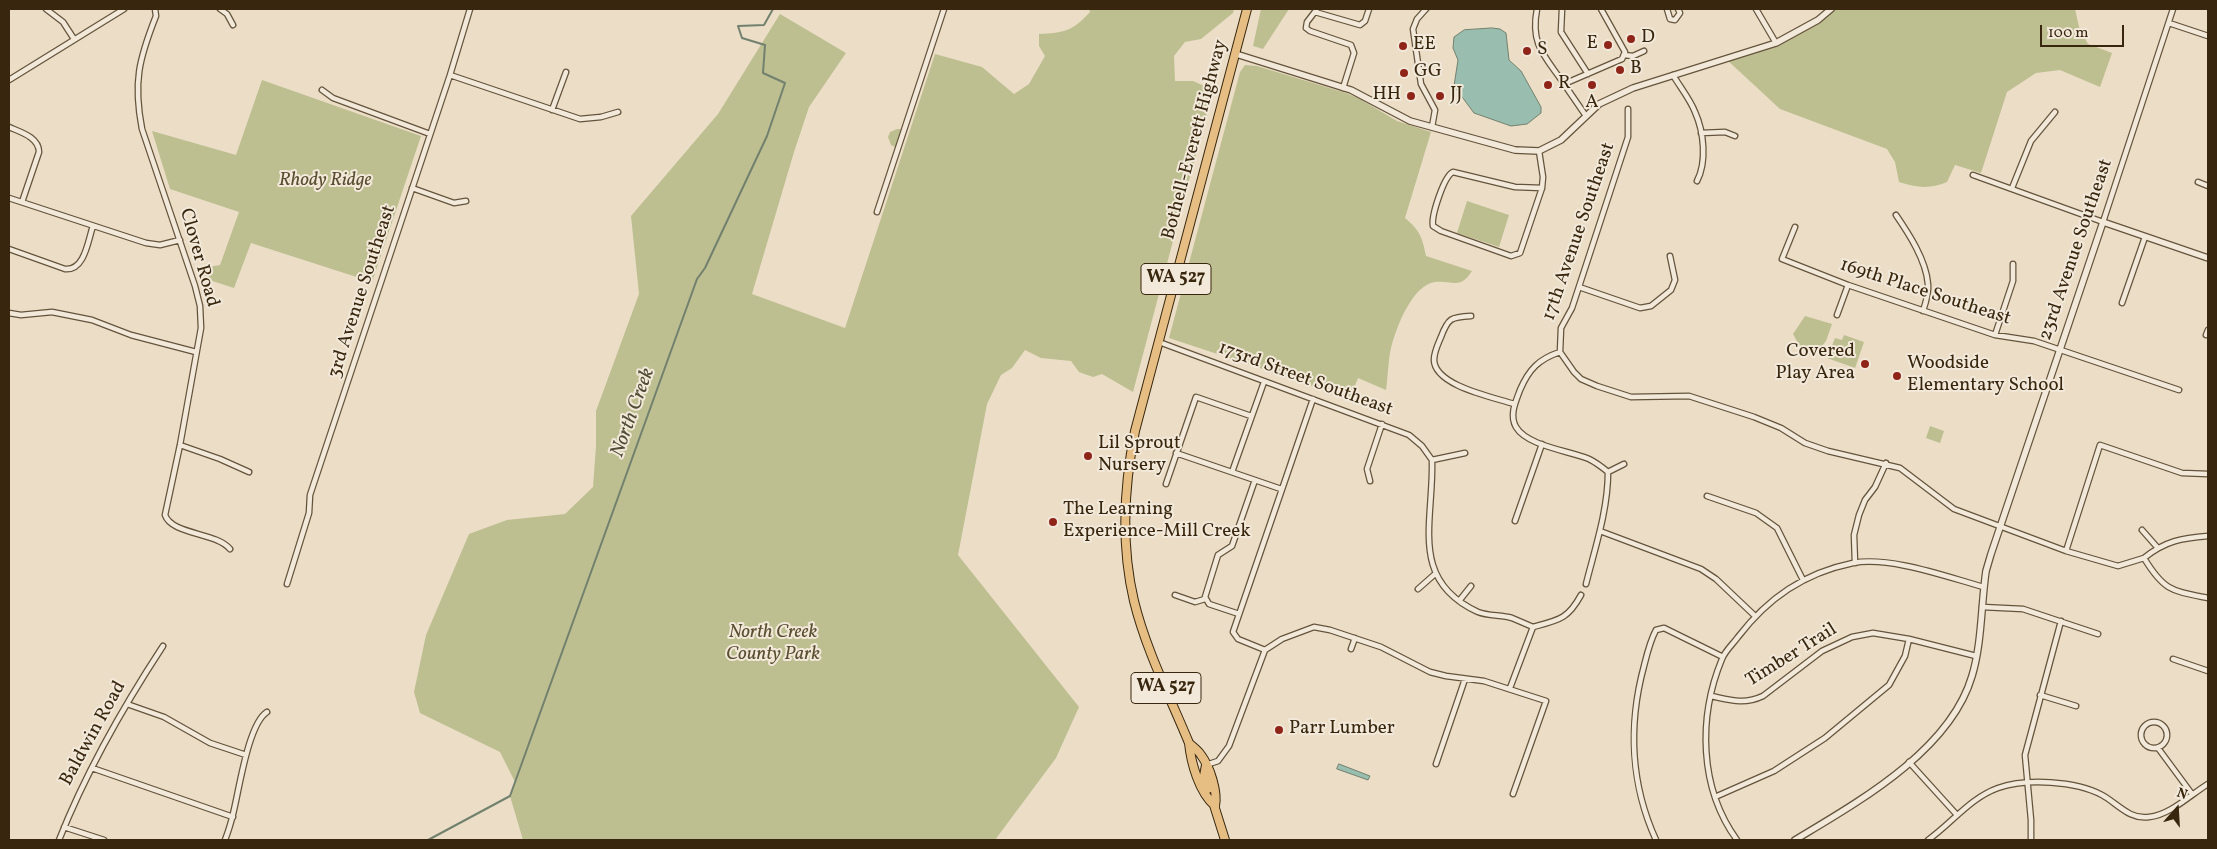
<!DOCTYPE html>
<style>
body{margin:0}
#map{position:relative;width:2217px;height:849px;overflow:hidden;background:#ebddc6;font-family:Vollkorn,serif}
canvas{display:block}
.frame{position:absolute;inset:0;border:10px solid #38270e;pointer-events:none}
.north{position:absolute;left:2152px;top:784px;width:50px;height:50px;-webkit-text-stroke:4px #f2e9da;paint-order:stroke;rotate:19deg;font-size:14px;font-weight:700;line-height:20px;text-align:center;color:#38270e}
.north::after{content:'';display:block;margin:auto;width:18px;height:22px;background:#38270e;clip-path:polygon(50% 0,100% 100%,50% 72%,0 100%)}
.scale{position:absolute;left:2040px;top:25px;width:84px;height:22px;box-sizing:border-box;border:2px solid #38270e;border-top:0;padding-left:6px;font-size:15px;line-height:18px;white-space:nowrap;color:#38270e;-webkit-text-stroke:4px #f2e9da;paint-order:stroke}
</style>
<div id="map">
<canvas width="2217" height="849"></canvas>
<div class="frame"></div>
<div class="north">N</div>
<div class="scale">100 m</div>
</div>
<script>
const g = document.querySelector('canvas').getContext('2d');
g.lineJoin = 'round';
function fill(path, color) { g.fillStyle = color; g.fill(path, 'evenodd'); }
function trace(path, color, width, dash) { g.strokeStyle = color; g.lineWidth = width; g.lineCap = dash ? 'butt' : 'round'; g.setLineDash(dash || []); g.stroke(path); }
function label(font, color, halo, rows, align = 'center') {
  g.font = font + ' Vollkorn,serif'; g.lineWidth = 4; g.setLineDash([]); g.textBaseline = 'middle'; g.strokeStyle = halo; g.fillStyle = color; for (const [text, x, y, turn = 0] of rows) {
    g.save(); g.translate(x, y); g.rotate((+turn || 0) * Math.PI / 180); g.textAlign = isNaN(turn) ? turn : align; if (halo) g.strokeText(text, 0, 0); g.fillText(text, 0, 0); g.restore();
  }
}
const green = new Path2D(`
 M 1089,9 L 1234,9 L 1233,13 L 1201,39 L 1185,42 L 1174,56 L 1175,81 L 1193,81 L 1213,90 L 1133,392 L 1102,374 L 1093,377 L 1079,372 L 1071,361 L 1041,358 L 1025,350 L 1012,368 L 1001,375 L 987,404 L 958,555 L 1079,707 L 1056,758 L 995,840 L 523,840 L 510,796 L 515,782 L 500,752 L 420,713 L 414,692 L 426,635 L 469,534 L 507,520 L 565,514 L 593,487 L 596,446 L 596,411 L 639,294 L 631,216 L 718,114 L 780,14 L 846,53 L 809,107 L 794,152 L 752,294 L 845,328 L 935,54 L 982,67 L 1014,94 L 1029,84 L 1045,56 L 1039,46 L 1039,34 C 1064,33 1073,31 1090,12 Z
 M 1261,9 L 1289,9 L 1263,49 L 1253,46 Z
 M 1831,9 L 2075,9 L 2079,27 L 2088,44 L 2112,53 L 2100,87 L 2060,70 L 2036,73 L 2007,92 L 1981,173 L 1955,165 L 1947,182 C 1930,189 1917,188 1899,182 L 1895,162 L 1887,149 L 1780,109 L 1726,59 L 1776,43 Z
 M 1245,65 L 1257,66 L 1346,93 L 1360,99 L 1397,121 L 1431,132 L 1405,218 C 1420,231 1422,236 1426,256 L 1472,271 C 1460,290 1453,280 1435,282 C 1412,285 1396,328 1391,348 C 1388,361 1388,377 1386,390 L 1358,378 L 1349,400 L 1296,380 L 1169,338 L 1240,72 Z
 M 262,80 L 421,136 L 372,282 L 251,243 L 234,288 L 200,277 L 197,269 L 220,265 L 239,212 L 170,189 L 152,131 L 236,155 Z
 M 897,129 L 903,129 L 895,147 L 891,145 L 888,137 L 890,132 Z
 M 1467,201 L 1509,215 L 1499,247 L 1457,233 Z
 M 1805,316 L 1832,324 L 1826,341 L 1819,350 L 1799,345 L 1793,334 Z
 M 1844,335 L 1864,342 L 1855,368 L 1827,358 L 1835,338 L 1842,340 Z
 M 1930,426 L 1944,431 L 1940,443 L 1926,438 Z`);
const water = new Path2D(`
 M 1492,28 L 1500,29 L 1506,33 L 1509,60 L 1521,71 L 1541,107 L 1541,113 L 1527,124 L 1511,126 L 1474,113 L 1454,86 L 1458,60 L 1453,48 L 1454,37 L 1464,30 Z
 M 1339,764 L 1370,776 L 1368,780 L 1337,769 Z`);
const stream = new Path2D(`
 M 428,840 L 510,796 L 697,279 L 705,268 L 767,136 L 785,83 L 763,73 L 765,45 L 742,38 L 738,26 L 764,25 L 773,9`);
const minor = new Path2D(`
 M 46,9 L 63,22 L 74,39
 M 155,9 L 156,16 C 139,59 133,82 142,129 L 195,286 L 200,306 L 201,328 L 180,445 L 165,515 C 172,535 216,532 230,549
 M 220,9 L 227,14 L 233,25
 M 1317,9 L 1307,22 L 1306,28 L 1310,31 L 1351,45 L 1354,53 L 1343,88
 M 1426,9 L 1417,19 L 1413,29 L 1421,84 L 1435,110 L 1432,127
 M 1537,9 C 1530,45 1545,56 1564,84
 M 1562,9 L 1561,32 L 1588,74
 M 1667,9 L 1670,19 L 1675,20 L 1680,13 L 1678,9
 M 1756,9 L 1776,43
 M 1315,12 L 1360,25 L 1365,21 L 1369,9
 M 2169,23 L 2208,36
 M 1624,55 L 1633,56 L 1644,51
 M 450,75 L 580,119 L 601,117 L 618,112
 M 1673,75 C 1680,87 1690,99 1695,112 C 1704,132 1707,162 1697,181
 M 9,80 L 124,9
 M 322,90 L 333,98 L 430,134
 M 552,110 L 566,72
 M 1586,116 L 1564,84 L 1622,59 L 1625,52 L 1601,9
 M 9,127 C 20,132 39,137 39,152 L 22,202
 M 1701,133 L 1725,132 L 1735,136
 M 1539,151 L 1543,177 L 1542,188 L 1520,253 L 1511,256 L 1441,231 L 1433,226 C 1431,216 1444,176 1453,172 L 1515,187 L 1542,188
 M 1973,175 L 2103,222 L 2173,9
 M 2198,182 L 2208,186
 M 412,188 L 454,203 L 466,201
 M 2012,188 L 2031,141 L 2055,112
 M 9,198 L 146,243 L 160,245 L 180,240
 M 877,212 L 944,9
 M 1896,215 C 1909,234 1926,260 1928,284 C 1929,293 1926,302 1923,311
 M 1795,227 L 1782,259 L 1848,285 L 1995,335 L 2034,341 L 2179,390
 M 9,249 L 65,269 C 85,271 88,240 93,226
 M 1579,287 L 1640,308 L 1651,306 L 1671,290 L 1675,280 L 1670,256
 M 2122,303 L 2145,237
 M 9,313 L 21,315 L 52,312 L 92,320 L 131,335 L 196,352
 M 1837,315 L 1848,285
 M 1471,316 C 1451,317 1448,318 1441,337 C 1438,344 1434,352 1434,360 C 1435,386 1493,397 1514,404
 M 1995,335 L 2013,281 L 2013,264
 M 2206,335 L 2208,330
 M 1159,342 L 1409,435 L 1422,446 L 1432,460
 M 1560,352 L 1574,372 L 1581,379 L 1597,386 L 1631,397 L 1689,396 L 1754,417 L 1781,428 L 1805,443 L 1828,451 L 1900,468 L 1954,509 L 2066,551 L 2118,566 L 2144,558 C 2164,591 2172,591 2208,598
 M 180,445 L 220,459 L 249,472
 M 1176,453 L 1281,489
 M 1432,460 C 1434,521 1408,580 1478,612 C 1488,616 1501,615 1512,618 C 1519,621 1526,624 1533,627
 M 1432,460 L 1465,453
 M 1624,464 L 1608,472 C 1602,467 1597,463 1589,459 C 1570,451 1527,446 1516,427 C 1509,415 1516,401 1520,390 C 1529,369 1539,359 1560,352 L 1561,328 L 1572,308 L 1628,137 L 1628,109
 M 1232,472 L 1264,382
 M 1370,481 L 1367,469 L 1382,424
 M 1166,484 L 1196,397 L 1251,416
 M 1707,496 L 1756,513 L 1777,528 L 1803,580
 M 1515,521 L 1542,444
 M 2142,530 L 2157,547
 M 1600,531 L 1701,569 L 1716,579 L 1754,615
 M 2066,551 L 2100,445 L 2182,473 L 2208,474
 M 2144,558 C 2165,541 2182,538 2208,536
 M 1855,563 L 1854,535 L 1859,515 L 1865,500 L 1875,487 L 1886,463
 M 287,584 L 309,513 L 310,495 L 450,75 L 470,9
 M 1586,584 C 1595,548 1608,510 1608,472
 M 1418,589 L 1435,574
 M 1175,595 L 1195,602 L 1205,599
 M 1459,601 L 1471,586
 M 1982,607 L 2023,609 L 2098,634
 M 1239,614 L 1209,604 L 1205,597 L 1218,555 L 1232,546 L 1255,480
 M 1533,627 C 1559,620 1568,619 1581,595
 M 1351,649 L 1355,638
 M 1265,650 L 1282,639 L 1314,627 L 1330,630 L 1381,647 L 1430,672 L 1446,676 L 1484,681 L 1546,701 L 1513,794
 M 1265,650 L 1238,639 L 1233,632 L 1313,399
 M 2173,659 L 2208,671
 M 1510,688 L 1533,627
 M 2040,695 L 2076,706
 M 1711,696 C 1730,700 1744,705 1763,696 L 1822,651 L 1852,637 L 1873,633 L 1909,639 L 1976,656
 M 127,704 L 164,717 L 210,743 L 246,755
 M2141 735a13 13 0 1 1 26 0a13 13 0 1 1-26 0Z
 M 2158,748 L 2192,794
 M 1909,762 L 1957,815
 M 1436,764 L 1465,679
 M 1206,765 L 1218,761 L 1229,746 L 1265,650
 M 92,768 L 233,817
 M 1715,797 L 1774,771 L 1825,738 L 1889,685 L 1905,656 L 1909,639
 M 64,827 L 104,840
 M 59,840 C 86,772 123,707 163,646
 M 225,840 C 228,832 231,823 233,814 C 239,791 248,724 267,712
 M 1656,840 C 1631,785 1628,725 1644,666 C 1647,654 1650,641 1656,630 L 1664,628 L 1723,657
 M 1737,840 C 1699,788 1698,717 1722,659 C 1725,651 1733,644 1738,637 C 1768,598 1804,573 1853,563 C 1890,556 1947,577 1984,587
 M 1928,840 C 1952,823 1970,798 1998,788 C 2026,778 2076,781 2102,795 C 2117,803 2129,820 2149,817 C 2170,815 2190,795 2208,784
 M 2031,840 L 2031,820 L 2025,755 L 2061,621`);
const tertiary = new Path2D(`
 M 1236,54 L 1351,90 L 1410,121 L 1515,150 L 1539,151 L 1561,140 L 1599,104 L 1633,88 L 1776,43 L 1818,20 L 1831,9
 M 1795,840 C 1858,802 1950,751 1972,676 C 1982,643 1981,605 1986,571 L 1991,554 L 2103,222 L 2208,258`);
const primary = new Path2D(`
 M 1189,743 C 1193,747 1198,750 1201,755 C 1210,767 1218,792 1215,806
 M 1206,765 L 1204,776 L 1208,789
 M 1213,802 L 1225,840
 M 1215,806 C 1199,792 1191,763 1189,743 C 1170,697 1146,650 1134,601 C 1121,546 1124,486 1135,431 L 1247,9`);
const markers = [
 [1631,39,5,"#8f2418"],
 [1608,45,5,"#8f2418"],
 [1403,46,5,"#8f2418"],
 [1527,51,5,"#8f2418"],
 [1620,70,5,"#8f2418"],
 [1404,73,5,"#8f2418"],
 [1548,85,5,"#8f2418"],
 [1592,85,5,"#8f2418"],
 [1411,96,5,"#8f2418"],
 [1440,96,5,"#8f2418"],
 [1865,364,5,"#8f2418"],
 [1897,376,5,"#8f2418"],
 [1088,456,5,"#8f2418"],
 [1053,522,5,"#8f2418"],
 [1279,730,5,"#8f2418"]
];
const shields = [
 [1176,279,70],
 [1166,688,70]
];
const shieldNames = [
 ["WA 527",1176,279],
 ["WA 527",1166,688]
];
const poiNames = [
 ["D",1641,39],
 ["E",1598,45,"right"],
 ["EE",1413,46],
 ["S",1537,51],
 ["B",1630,70],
 ["GG",1414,73],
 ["R",1558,85],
 ["HH",1401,96,"right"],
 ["JJ",1450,96],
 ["A",1592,104,"center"],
 ["Covered",1855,353,"right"],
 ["Play Area",1855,375,"right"],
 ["Woodside",1907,365],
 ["Elementary School",1907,387],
 ["Lil Sprout",1098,445],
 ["Nursery",1098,467],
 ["The Learning",1063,511],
 ["Experience-Mill Creek",1063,533],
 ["Parr Lumber",1289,730]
];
const streetNames = [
 ["Bothell-Everett Highway",1196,140,-75],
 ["17th Avenue Southeast",1580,232,-71],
 ["23rd Avenue Southeast",2077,250,-71],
 ["Clover Road",198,258,74],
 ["3rd Avenue Southeast",363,292,-72],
 ["169th Place Southeast",1925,293,18],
 ["173rd Street Southeast",1305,380,20],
 ["Timber Trail",1792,656,-32],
 ["Baldwin Road",94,734,-61]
];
const parkNames = [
 ["Rhody Ridge",325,182],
 ["North Creek",773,634],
 ["County Park",773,656]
];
const waterNames = [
 ["North Creek",634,413,-70]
];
fill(green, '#bdbf91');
fill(water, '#99bdae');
trace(water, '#72816e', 1);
trace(stream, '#72816e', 2);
trace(minor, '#65543c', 7);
trace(tertiary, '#65543c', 8);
trace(primary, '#38270e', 10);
trace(minor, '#f2e9da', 4.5);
trace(tertiary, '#f2e9da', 5.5);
trace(primary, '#e6be83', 8);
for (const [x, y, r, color] of markers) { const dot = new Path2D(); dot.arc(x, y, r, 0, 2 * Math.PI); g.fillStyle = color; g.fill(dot); trace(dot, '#f2e9da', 2); }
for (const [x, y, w] of shields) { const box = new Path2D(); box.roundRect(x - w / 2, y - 15.5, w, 31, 4); g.fillStyle = '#f2e9da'; g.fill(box); trace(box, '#38270e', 1); }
label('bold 18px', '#38270e', null, shieldNames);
label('19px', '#38270e', '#f2e9da', poiNames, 'left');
label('19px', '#38270e', '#f2e9da', streetNames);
label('italic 19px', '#594d2f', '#f2e9da', parkNames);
label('italic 20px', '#504c36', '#f2e9da', waterNames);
</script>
